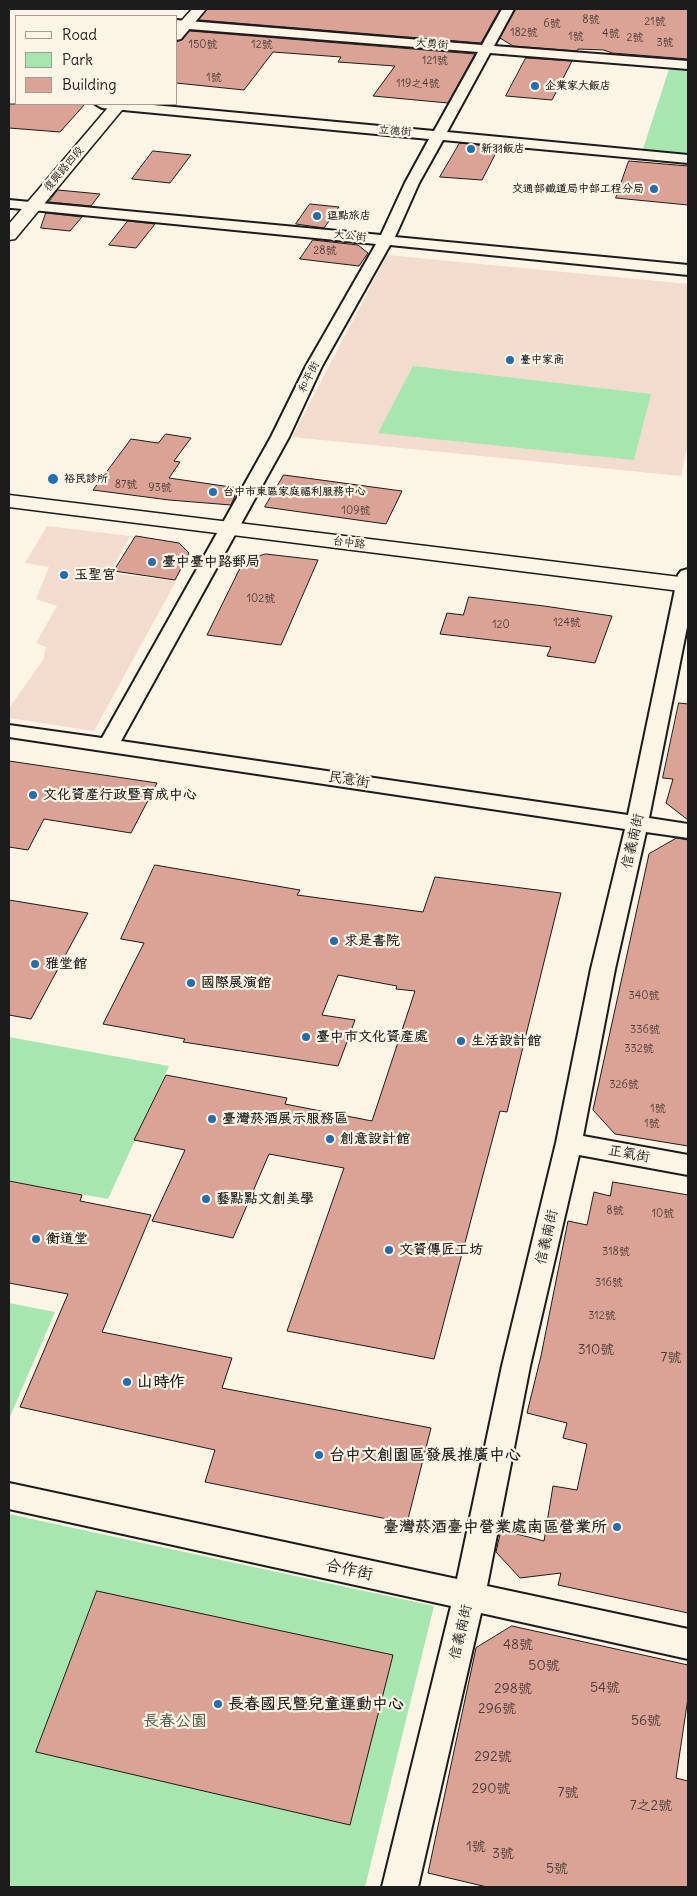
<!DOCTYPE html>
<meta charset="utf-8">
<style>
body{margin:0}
#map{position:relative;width:697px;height:1896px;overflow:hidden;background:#fcf5e5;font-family:Delius,sans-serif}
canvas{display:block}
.frame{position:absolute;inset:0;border:10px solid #1c1c1c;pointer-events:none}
.legend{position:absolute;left:15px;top:15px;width:162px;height:90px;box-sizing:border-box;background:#fcf5e5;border:1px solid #a29e95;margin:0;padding:6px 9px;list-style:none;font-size:15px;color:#1c1c1c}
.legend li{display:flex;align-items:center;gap:10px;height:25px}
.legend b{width:25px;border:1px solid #a29e95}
</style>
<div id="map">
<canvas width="697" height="1896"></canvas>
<div class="frame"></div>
<ul class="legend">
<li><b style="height:6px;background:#fcf5e5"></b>Road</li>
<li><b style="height:14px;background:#a6e7af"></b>Park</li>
<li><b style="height:14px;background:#dba395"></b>Building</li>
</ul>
</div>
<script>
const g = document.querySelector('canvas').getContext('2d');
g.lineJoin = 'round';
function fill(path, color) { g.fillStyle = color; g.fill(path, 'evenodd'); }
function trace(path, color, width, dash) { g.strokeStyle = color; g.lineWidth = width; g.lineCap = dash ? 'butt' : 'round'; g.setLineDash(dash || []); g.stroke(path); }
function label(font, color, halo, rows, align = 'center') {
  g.font = font + ' Delius,"LXGW WenKai TC",sans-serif'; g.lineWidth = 4.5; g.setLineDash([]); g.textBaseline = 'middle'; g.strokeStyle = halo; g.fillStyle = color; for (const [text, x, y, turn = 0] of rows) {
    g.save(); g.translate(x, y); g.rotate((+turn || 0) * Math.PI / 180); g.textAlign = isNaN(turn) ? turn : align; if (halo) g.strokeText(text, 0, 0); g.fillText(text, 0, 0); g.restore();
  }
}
const built = new Path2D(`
 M 387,255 L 688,284 L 688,444 L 681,476 L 292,437 Z
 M 47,526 L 130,536 L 110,573 L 176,581 L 94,731 L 9,718 L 9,708 L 43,660 L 46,647 L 36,643 L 57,606 L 36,599 L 49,567 L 25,563 Z`);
const green = new Path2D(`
 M 670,66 L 688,68 L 688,156 L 642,152 Z
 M 413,366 L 651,394 L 634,460 L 378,433 Z
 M 9,1037 L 169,1066 L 108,1199 L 9,1181 Z
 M 9,1303 L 55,1312 L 9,1419 Z
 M 9,1514 L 434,1606 L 365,1887 L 9,1887 Z`);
const building = new Path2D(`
 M 208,9 L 500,9 L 481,43 L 199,20 Z
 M 516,9 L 688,9 L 688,59 L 612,53 L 604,50 L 578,49 L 577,51 L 513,46 L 500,38 Z
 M 190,31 L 475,54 L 448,103 L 373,96 L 395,66 L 338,62 L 341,57 L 273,52 L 244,90 L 176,83 L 176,42 L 182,40 Z
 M 526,58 L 572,61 L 552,100 L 506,96 Z
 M 9,104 L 85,104 L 60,132 L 9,128 Z
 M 460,143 L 499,147 L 482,180 L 440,177 Z
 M 153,151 L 191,155 L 170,183 L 132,179 Z
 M 629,161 L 688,166 L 688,205 L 616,198 Z
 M 58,190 L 100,194 L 91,206 L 49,202 Z
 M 310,204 L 339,207 L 324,228 L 296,224 Z
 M 46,213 L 82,217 L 70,231 L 41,228 Z
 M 128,221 L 155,224 L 136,248 L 109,245 Z
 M 313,240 L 358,245 L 368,253 L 359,266 L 300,259 Z
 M 166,434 L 191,438 L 174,461 L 180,462 L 169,478 L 238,488 L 231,505 L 169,500 L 93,490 L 131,439 L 158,443 Z
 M 284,475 L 387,489 L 402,491 L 386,524 L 265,507 Z
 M 136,536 L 179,543 L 189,553 L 175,580 L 114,571 Z
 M 266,554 L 318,560 L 281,645 L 207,635 L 244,560 Z
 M 469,597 L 544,606 L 612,616 L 595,663 L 547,656 L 551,647 L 440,634 L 447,613 L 463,615 Z
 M 679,703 L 688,704 L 688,820 L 666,803 L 673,779 L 663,778 Z
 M 9,761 L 70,770 L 157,783 L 131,833 L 44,819 L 28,850 L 9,847 Z
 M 677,838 L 688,840 L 688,1146 L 615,1134 L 593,1110 L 649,854 Z
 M 155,865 L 300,890 L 297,895 L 423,912 L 435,877 L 561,893 L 507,1112 L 500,1111 L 434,1359 L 287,1331 L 344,1168 L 269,1154 L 233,1238 L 152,1221 L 185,1150 L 134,1140 L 166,1075 L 287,1098 L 285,1104 L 372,1121 L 415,991 L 396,989 L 397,986 L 338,975 L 322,1015 L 355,1020 L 338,1066 L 183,1042 L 185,1039 L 103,1024 L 144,943 L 121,939 Z
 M 9,900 L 88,913 L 31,1019 L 9,1015 Z
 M 9,1181 L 82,1195 L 80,1201 L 151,1215 L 102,1332 L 232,1358 L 222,1388 L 431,1428 L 407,1523 L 205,1482 L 215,1450 L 20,1407 L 68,1294 L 9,1283 Z
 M 613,1182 L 688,1195 L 688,1613 L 558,1585 L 561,1573 L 520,1578 L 496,1552 L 501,1530 L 544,1541 L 553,1486 L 577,1490 L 587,1444 L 563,1438 L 567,1423 L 527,1413 L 541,1356 L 568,1221 L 587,1225 L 594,1192 L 610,1196 Z
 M 97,1591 L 393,1655 L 350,1825 L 36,1752 Z
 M 512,1626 L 688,1665 L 688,1698 L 676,1778 L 688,1781 L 688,1887 L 487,1887 L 428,1873 L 476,1648 Z`);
const street = new Path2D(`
 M 502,9 L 514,9 L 494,46 L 688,61 L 688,69 L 490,53 L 447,132 L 688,155 L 688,163 L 443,140 L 419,183 L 395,237 L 688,265 L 688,275 L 390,245 L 322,366 L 289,437 L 121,741 L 628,815 L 678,575 L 681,571 L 688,569 L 688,622 L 649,818 L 688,824 L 688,838 L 646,832 L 615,969 L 583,1136 L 688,1155 L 688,1175 L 579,1155 L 530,1366 L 487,1586 L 688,1629 L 688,1659 L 481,1613 L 418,1887 L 382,1887 L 451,1606 L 9,1509 L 9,1483 L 457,1579 L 502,1366 L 556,1143 L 591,969 L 625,829 L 9,737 L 9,725 L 102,738 L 271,437 L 306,366 L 376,244 L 12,208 L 9,208 L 9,200 L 381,235 L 405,183 L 429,139 L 102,108 L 95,104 L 142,104 L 434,131 L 478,52 L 176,28 L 176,20 L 482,45 Z`);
const secondary = new Path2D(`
 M 192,9 L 206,9 L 181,39 L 176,40 L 176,27 Z
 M 111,104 L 127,104 L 15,239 L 9,240 L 9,224 Z
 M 9,495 L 688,578 L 688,592 L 9,507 Z`);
const markers = [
 [535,86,5,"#1f6fb2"],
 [471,149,5,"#1f6fb2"],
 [654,189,5,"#1f6fb2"],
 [317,216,5,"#1f6fb2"],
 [510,360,5,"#1f6fb2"],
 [53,479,6,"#1f6fb2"],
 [213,492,5,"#1f6fb2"],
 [152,562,5,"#1f6fb2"],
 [64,575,5,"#1f6fb2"],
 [33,795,5,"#1f6fb2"],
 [334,941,5,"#1f6fb2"],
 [35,964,5,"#1f6fb2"],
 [191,983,5,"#1f6fb2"],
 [306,1037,5,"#1f6fb2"],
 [461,1041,5,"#1f6fb2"],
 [212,1119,5,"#1f6fb2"],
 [330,1139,5,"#1f6fb2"],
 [206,1199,5,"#1f6fb2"],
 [36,1239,5,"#1f6fb2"],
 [389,1250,5,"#1f6fb2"],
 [127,1382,5,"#1f6fb2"],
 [319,1455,5,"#1f6fb2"],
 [617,1527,5,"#1f6fb2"],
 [218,1704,5,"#1f6fb2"]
];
const numberNames = [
 ["8號",591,20],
 ["21號",655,22],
 ["6號",552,24],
 ["182號",524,33],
 ["4號",611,34],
 ["1號",576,37],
 ["2號",635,38],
 ["3號",665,43],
 ["150號",203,45],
 ["12號",262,45],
 ["121號",435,61],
 ["1號",214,78],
 ["119之4號",418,84],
 ["28號",325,251],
 ["87號",126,485],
 ["93號",160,488],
 ["109號",356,511],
 ["102號",261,599],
 ["124號",567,623],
 ["120",501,625],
 ["340號",644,996],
 ["336號",645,1030],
 ["332號",639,1049],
 ["326號",624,1085],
 ["1號",658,1109],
 ["1號",652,1124],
 ["8號",615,1211],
 ["10號",663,1214],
 ["318號",616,1252],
 ["316號",609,1283],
 ["312號",602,1316]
];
const farStreetnames = [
 ["大勇街",432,44,5],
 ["立德街",395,131,5],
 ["復興路四段",64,169,-50],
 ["大公街",350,236,6],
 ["和平街",309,377,-64],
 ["台中路",349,543,7]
];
const farPoinames = [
 ["企業家大飯店",545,86],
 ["新羽飯店",481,149],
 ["交通部鐵道局中部工程分局",644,189,"right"],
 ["逗點旅店",327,216],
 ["臺中家商",520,360],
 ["裕民診所",64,479],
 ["台中市東區家庭福利服務中心",223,492]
];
const poiNames = [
 ["臺中臺中路郵局",162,562],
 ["玉聖宮",74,575],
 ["文化資產行政暨育成中心",43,795],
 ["求是書院",344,941],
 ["雅堂館",45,964],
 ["國際展演館",201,983],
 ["臺中市文化資產處",316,1037],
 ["生活設計館",471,1041],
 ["臺灣菸酒展示服務區",222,1119],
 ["創意設計館",340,1139],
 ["藝點點文創美學",216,1199],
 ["衡道堂",46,1239],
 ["文資傳匠工坊",399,1250]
];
const streetNames = [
 ["民意街",349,780,9],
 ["信義南街",633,841,-77],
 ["正氣街",629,1154,10],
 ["信義南街",547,1237,-77],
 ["信義南街",461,1632,-77]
];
const nearNumbernames = [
 ["310號",596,1350],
 ["7號",671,1358],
 ["48號",518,1645],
 ["50號",544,1666],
 ["54號",605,1688],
 ["298號",513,1689],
 ["296號",497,1709],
 ["56號",646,1721],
 ["292號",493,1757],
 ["290號",491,1789],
 ["7號",568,1793],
 ["7之2號",651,1806],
 ["1號",476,1847],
 ["3號",503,1854],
 ["5號",557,1869]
];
const nearPoinames = [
 ["山時作",137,1382],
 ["台中文創園區發展推廣中心",329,1455],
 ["臺灣菸酒臺中營業處南區營業所",607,1527,"right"],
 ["長春國民暨兒童運動中心",228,1704]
];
const nearStreetnames = [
 ["合作街",349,1570,12]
];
const nearParknames = [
 ["長春公園",175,1721]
];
fill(built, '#f2dccd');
fill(green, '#a6e7af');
fill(building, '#dba395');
trace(building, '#1c1c1c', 1);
trace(street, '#1c1c1c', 4);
trace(secondary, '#1c1c1c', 3);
fill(street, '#fcf5e5');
fill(secondary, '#fcf5e5');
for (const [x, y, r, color] of markers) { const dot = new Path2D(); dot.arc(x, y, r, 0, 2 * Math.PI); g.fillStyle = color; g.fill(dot); trace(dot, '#fcf5e5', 2); }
label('11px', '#4c3e3a', null, numberNames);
label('11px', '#1c1c1c', '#fcf5e5', farStreetnames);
label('bold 11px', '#1c1c1c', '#fcf5e5', farPoinames, 'left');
label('bold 14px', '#1c1c1c', '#fcf5e5', poiNames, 'left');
label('14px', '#1c1c1c', '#fcf5e5', streetNames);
label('14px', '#4c3e3a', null, nearNumbernames);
label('bold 16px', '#1c1c1c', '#fcf5e5', nearPoinames, 'left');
label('16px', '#1c1c1c', '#fcf5e5', nearStreetnames);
label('16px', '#455948', '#fcf5e5', nearParknames);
</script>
